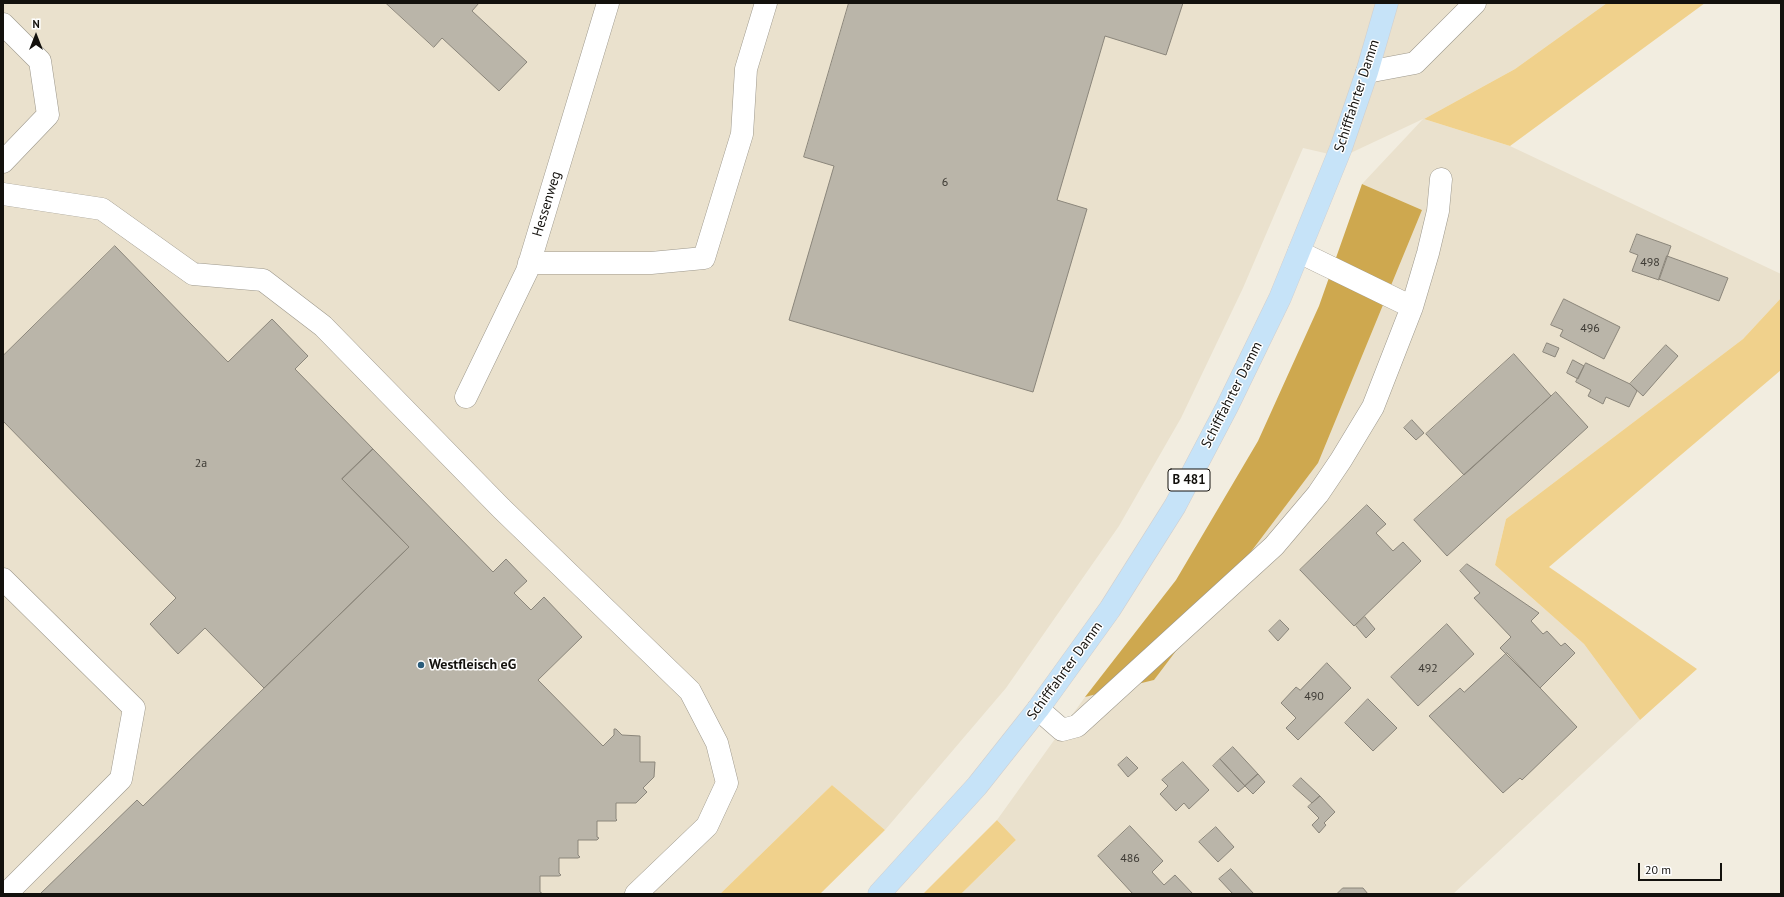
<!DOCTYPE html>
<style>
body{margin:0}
#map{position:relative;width:1784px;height:897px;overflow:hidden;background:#f2ede0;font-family:"PT Sans",sans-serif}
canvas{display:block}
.frame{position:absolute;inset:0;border:4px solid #13110d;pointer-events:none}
.north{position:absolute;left:16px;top:16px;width:40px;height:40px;-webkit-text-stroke:3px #fff;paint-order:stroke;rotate:0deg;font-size:11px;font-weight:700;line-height:16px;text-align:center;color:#13110d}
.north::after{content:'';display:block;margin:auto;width:14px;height:18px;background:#13110d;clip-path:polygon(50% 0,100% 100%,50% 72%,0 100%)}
.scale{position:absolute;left:1638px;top:863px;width:84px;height:18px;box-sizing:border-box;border:2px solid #13110d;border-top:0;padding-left:5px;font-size:12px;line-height:14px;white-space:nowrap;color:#13110d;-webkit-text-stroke:3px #fff;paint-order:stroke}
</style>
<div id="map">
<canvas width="1784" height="897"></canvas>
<div class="frame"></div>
<div class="north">N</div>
<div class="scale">20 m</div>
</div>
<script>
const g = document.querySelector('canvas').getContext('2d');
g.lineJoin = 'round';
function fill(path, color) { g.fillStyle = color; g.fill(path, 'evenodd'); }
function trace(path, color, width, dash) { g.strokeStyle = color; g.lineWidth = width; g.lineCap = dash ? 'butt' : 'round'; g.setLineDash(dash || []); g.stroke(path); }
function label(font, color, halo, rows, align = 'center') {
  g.font = font + ' "PT Sans",sans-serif'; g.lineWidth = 3; g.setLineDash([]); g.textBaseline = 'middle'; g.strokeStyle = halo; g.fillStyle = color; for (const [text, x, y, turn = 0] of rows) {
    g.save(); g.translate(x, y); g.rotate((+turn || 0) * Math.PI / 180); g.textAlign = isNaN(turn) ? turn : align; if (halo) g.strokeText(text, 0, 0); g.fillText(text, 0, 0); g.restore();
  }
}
const built = new Path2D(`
 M 3,3 L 1607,3 L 1515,69 L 1424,119 L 1510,146 L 1781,274 L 1781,298 L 1743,339 L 1506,519 L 1495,565 L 1584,644 L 1640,720 L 1453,894 L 961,894 L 1016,840 L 997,820 L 1085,697 L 1154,680 L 1422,210 L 1362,184 L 1423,119 L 1342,157 L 1303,148 L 1243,288 L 1181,418 L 1119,526 L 1006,688 L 885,830 L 832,785 L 720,894 L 3,894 Z`);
const green = new Path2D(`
 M 1607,3 L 1705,3 L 1510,146 L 1424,119 L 1515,69 Z
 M 1781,298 L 1781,370 L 1549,567 L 1697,669 L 1640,720 L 1584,644 L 1495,565 L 1506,519 L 1743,339 Z
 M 832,785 L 885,830 L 820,894 L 720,894 Z
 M 997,820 L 1016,840 L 961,894 L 923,894 Z`);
const forest = new Path2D(`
 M 1362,184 L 1422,210 L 1318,463 L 1154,680 L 1085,697 L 1176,580 L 1258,441 L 1319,306 Z`);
const building = new Path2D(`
 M 386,3 L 479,3 L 472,11 L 527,62 L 499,91 L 442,38 L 434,47 Z
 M 849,3 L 1183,3 L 1166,55 L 1105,36 L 1057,200 L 1087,209 L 1033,392 L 789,320 L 834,166 L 804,157 Z
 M 1637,234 L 1671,246 L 1659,280 L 1632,271 L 1638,255 L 1630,252 Z
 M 115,246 L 228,362 L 272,319 L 308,356 L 295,369 L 373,449 L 342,479 L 409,547 L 264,688 L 205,628 L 178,654 L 150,624 L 176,598 L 3,421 L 3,356 Z
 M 1667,256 L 1728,278 L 1719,301 L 1659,279 Z
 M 1564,299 L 1620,327 L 1604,359 L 1560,336 L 1563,330 L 1551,325 Z
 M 1547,343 L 1559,348 L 1555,357 L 1543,352 Z
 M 1666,345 L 1678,356 L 1643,396 L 1630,384 Z
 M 1514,354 L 1551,396 L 1464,475 L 1426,434 Z
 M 1573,360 L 1584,366 L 1578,379 L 1567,373 Z
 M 1586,363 L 1630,384 L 1637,391 L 1629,407 L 1606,397 L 1603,404 L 1588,396 L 1591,390 L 1576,382 Z
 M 1556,392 L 1588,427 L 1447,556 L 1414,520 Z
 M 1412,420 L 1424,433 L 1416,440 L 1404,428 Z
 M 373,449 L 493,572 L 506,559 L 527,581 L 514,593 L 531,610 L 544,597 L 582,637 L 538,680 L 603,746 L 614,735 L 614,729 L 616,729 L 622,735 L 640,736 L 640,762 L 655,762 L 654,777 L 643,788 L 647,792 L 636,803 L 616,803 L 616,819 L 617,820 L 616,821 L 597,821 L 597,837 L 599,838 L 597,840 L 578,840 L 578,855 L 580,857 L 578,858 L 559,858 L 559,873 L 561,875 L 559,876 L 540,876 L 540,892 L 543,894 L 40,894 L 137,800 L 143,806 L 409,547 L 342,479 Z
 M 1367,505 L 1386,524 L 1376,533 L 1393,551 L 1403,542 L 1421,561 L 1354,626 L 1300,570 Z
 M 1467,564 L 1539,613 L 1531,621 L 1543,634 L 1547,631 L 1561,646 L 1565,643 L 1575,653 L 1540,688 L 1500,648 L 1511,637 L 1474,598 L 1480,593 L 1460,571 Z
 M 1365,617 L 1375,629 L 1366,638 L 1356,626 Z
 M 1280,620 L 1289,629 L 1278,641 L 1269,631 Z
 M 1447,624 L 1474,654 L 1418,706 L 1391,677 Z
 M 1507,653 L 1577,727 L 1522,780 L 1520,778 L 1503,793 L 1429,716 L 1460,688 L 1464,692 Z
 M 1327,663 L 1351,688 L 1298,740 L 1286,728 L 1296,718 L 1281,703 L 1296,687 L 1300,690 Z
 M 1368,699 L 1397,728 L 1373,751 L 1345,723 Z
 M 1233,747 L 1258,774 L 1245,786 L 1220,759 Z
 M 1127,757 L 1138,768 L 1128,777 L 1118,765 Z
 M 1220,759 L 1245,786 L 1238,792 L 1213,766 Z
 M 1183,762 L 1209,790 L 1189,809 L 1184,803 L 1176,811 L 1160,794 L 1168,786 L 1162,780 Z
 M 1258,774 L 1265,782 L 1253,794 L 1245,786 Z
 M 1301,778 L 1320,796 L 1312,803 L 1293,786 Z
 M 1320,796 L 1335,812 L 1324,823 L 1326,825 L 1319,833 L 1312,825 L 1319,818 L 1308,807 Z
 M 1130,826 L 1163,861 L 1152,872 L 1164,885 L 1175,875 L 1193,894 L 1133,894 L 1098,856 Z
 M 1216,827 L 1234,847 L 1218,862 L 1199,842 Z
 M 1231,869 L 1254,894 L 1233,894 L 1219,879 Z
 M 1343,888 L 1363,888 L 1368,894 L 1337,894 Z`);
const minor = new Path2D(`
 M 3,24 L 40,61 L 48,115 L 3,162
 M 1367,72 L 1415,63 L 1475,3
 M 3,194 L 102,209 L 193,274 L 263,280 L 323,326 L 501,508 L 690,691 L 717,743 L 727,783 L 707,826 L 636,894
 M 1299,252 L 1412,307
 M 529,263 L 651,263 L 704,258 L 742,134 L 746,69 L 766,3
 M 466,397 L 527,271 L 608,3
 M 3,579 L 134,708 L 121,779 L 6,894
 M 1038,709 L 1062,730 L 1077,726 L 1274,546 L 1318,494 L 1341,460 L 1373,407 L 1412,307 L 1428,253 L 1438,211 L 1441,179`);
const major = new Path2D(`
 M 879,894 L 977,786 L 1038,709 L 1110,609 L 1175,506 L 1227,407 L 1280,298 L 1341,148 L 1367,72 L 1387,3`);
const markers = [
 [421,665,4,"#2b5c7a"]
];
const numberNames = [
 ["6",945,183],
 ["498",1650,263],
 ["496",1590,329],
 ["2a",201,464],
 ["492",1428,669],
 ["490",1314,697],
 ["486",1130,859]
];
const shields = [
 [1189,480,42]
];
const shieldNames = [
 ["B 481",1189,480]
];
const streetNames = [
 ["Schifffahrter Damm",1357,96,-72],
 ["Hessenweg",547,204,-73],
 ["Schifffahrter Damm",1232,395,-63],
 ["Schifffahrter Damm",1065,671,-54]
];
const poiNames = [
 ["Westfleisch eG",429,665]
];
fill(built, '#eae1cd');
fill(green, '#f0d18c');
fill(forest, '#cea84f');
fill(building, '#bab5a9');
trace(building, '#8b867b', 1);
trace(minor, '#9d988c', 23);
trace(major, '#d0cfcf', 23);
trace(minor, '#fff', 22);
trace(major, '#c6e3f8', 22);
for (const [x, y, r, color] of markers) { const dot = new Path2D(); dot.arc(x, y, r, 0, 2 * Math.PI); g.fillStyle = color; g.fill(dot); trace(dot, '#fff', 1.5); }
label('12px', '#3d3a34', null, numberNames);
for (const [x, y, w] of shields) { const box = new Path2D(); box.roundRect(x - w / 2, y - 11, w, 22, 3); g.fillStyle = '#fff'; g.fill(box); trace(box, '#13110d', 1); }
label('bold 13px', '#13110d', null, shieldNames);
label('14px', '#13110d', '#fff', streetNames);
label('bold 14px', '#13110d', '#fff', poiNames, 'left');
</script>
